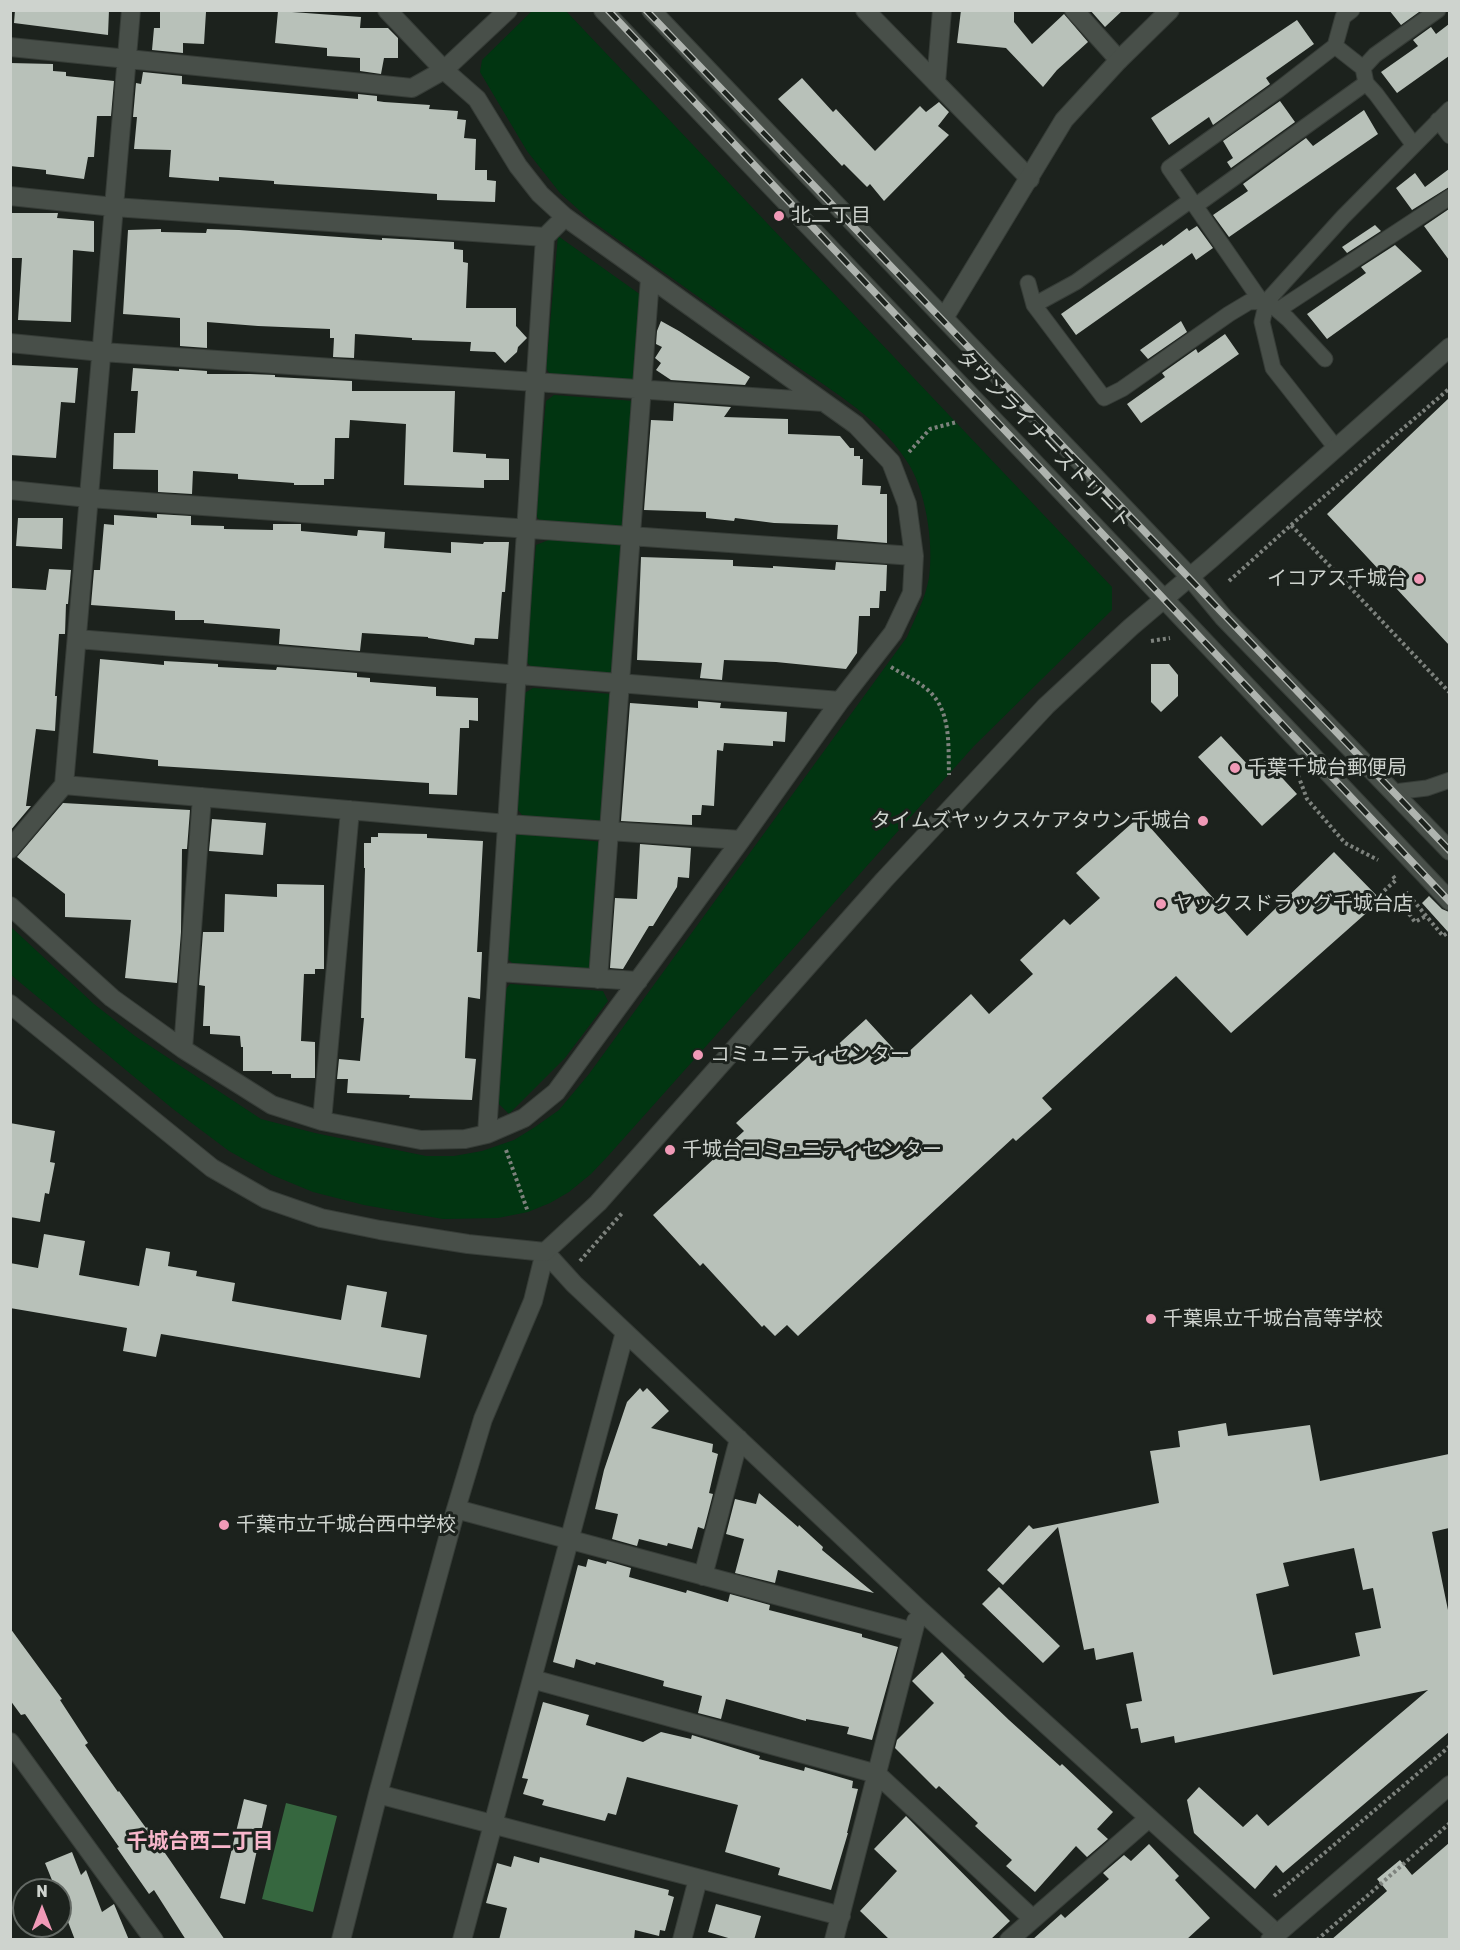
<!DOCTYPE html>
<meta charset="utf-8">
<style>
body{margin:0}
#map{position:relative;width:1460px;height:1950px;overflow:hidden;background:#1c221d;font-family:Rubik,sans-serif}
canvas{display:block}
.frame{position:absolute;inset:0;border:12px solid #ced3ce;pointer-events:none}
.north{position:absolute;left:12px;top:1878px;width:60px;height:60px;box-sizing:border-box;background:#1c221d;border:2px solid #636964;border-radius:50%;rotate:0deg;font-size:16px;font-weight:700;line-height:24px;text-align:center;color:#ced3ce}
.north::after{content:'';display:block;margin:auto;width:21px;height:27px;background:#f09ab7;clip-path:polygon(50% 0,100% 100%,50% 72%,0 100%)}
</style>
<div id="map">
<canvas width="1460" height="1950"></canvas>
<div class="frame"></div>
<div class="north">N</div>
</div>
<script>
const g = document.querySelector('canvas').getContext('2d');
g.lineJoin = 'round';
function fill(path, color) { g.fillStyle = color; g.fill(path, 'evenodd'); }
function trace(path, color, width, dash) { g.strokeStyle = color; g.lineWidth = width; g.lineCap = dash ? 'butt' : 'round'; g.setLineDash(dash || []); g.stroke(path); }
function label(font, color, halo, rows, align = 'center') {
  g.font = font + ' Rubik,"Noto Sans JP",sans-serif'; g.lineWidth = 6; g.setLineDash([]); g.textBaseline = 'middle'; g.strokeStyle = halo; g.fillStyle = color; for (const [text, x, y, turn = 0] of rows) {
    g.save(); g.translate(x, y); g.rotate((+turn || 0) * Math.PI / 180); g.textAlign = isNaN(turn) ? turn : align; if (halo) g.strokeText(text, 0, 0); g.fillText(text, 0, 0); g.restore();
  }
}
const green = new Path2D(`
 M 533,10 L 566,11 L 1112,587 L 1112,610 L 974,746 L 608,1156 L 591,1174 L 569,1192 L 550,1203 L 528,1212 L 498,1218 L 443,1219 L 364,1205 L 313,1192 L 272,1175 L 229,1151 L 173,1109 L 11,975 L 11,927 L 94,1004 L 135,1036 L 261,1119 L 315,1133 L 426,1156 L 454,1156 L 482,1151 L 514,1140 L 535,1127 L 559,1110 L 589,1074 L 907,637 C 915,618 925,599 929,578 C 934,544 926,488 906,460 C 876,414 825,387 782,356 C 717,310 653,265 589,219 L 560,193 L 527,151 L 480,72 L 482,60 Z
 M 558,236 L 641,295 L 636,383 L 551,376 L 546,368 Z
 M 554,395 L 635,401 L 626,530 L 542,524 L 535,514 L 546,401 Z
 M 551,539 L 622,545 L 614,675 L 534,670 L 525,660 L 536,545 Z
 M 533,688 L 612,694 L 605,826 L 525,819 L 515,806 L 523,694 Z
 M 520,833 L 602,842 L 594,973 L 514,965 L 506,957 L 514,837 Z
 M 510,984 L 603,991 L 608,1001 L 565,1058 L 509,1114 L 498,1103 L 505,990 Z`);
const water = new Path2D(`
 M 286,1803 L 337,1816 L 313,1912 L 262,1899 Z`);
const building = new Path2D(`
 M 15,10 L 109,10 L 108,35 L 14,23 Z
 M 160,10 L 206,12 L 204,44 L 183,43 L 183,53 L 152,50 L 154,28 L 160,28 Z
 M 961,10 L 1014,10 L 1014,22 L 1032,44 L 1064,14 L 1088,42 L 1057,70 L 1043,87 L 1006,48 L 957,43 Z
 M 1090,10 L 1123,10 L 1105,27 Z
 M 1389,10 L 1418,10 L 1419,12 L 1401,25 Z
 M 278,11 L 361,17 L 360,28 L 388,28 L 398,38 L 398,58 L 384,58 L 381,74 L 360,71 L 360,58 L 327,56 L 327,48 L 275,43 Z
 M 1297,20 L 1314,44 L 1266,78 L 1270,84 L 1213,125 L 1209,117 L 1169,145 L 1151,118 Z
 M 1449,24 L 1449,56 L 1397,93 L 1381,72 L 1418,46 L 1413,40 L 1431,27 L 1436,34 Z
 M 10,63 L 53,64 L 53,71 L 66,72 L 66,76 L 114,81 L 111,116 L 97,116 L 94,157 L 88,157 L 84,179 L 46,174 L 46,170 L 10,166 Z
 M 143,72 L 182,76 L 182,84 L 358,99 L 358,94 L 377,96 L 377,101 L 384,102 L 430,105 L 429,109 L 458,111 L 457,119 L 466,120 L 464,138 L 476,139 L 475,170 L 487,170 L 487,180 L 496,181 L 495,202 L 437,200 L 437,194 L 274,184 L 274,181 L 219,177 L 219,181 L 169,177 L 171,150 L 134,149 L 137,117 L 133,117 L 136,83 L 141,84 Z
 M 802,78 L 833,112 L 836,109 L 875,151 L 920,106 L 926,112 L 939,102 L 949,112 L 938,126 L 949,135 L 884,201 L 870,184 L 867,187 L 844,164 L 842,166 L 778,99 Z
 M 1280,101 L 1295,122 L 1231,168 L 1227,162 L 1233,158 L 1223,141 Z
 M 1364,110 L 1378,134 L 1229,237 L 1213,215 L 1248,191 L 1243,184 L 1306,138 L 1313,146 Z
 M 1449,169 L 1449,187 L 1412,210 L 1396,188 L 1415,173 L 1425,187 Z
 M 1449,209 L 1449,260 L 1424,226 Z
 M 10,213 L 58,213 L 57,218 L 94,221 L 94,252 L 73,250 L 71,322 L 18,320 L 22,258 L 10,258 Z
 M 1375,225 L 1381,231 L 1347,253 L 1342,247 Z
 M 1197,226 L 1213,248 L 1196,260 L 1192,253 L 1076,335 L 1061,314 L 1162,244 L 1163,246 L 1187,228 L 1189,231 Z
 M 161,229 L 161,232 L 206,233 L 207,229 L 239,230 L 382,240 L 382,238 L 454,242 L 454,249 L 463,250 L 463,262 L 468,263 L 466,308 L 516,308 L 516,326 L 527,338 L 518,347 L 517,352 L 505,363 L 495,352 L 470,351 L 471,342 L 412,340 L 412,338 L 355,334 L 354,358 L 333,357 L 334,338 L 330,338 L 330,329 L 258,326 L 207,322 L 207,348 L 180,346 L 180,318 L 123,314 L 128,230 Z
 M 1395,245 L 1422,271 L 1327,339 L 1307,314 L 1366,273 L 1361,267 Z
 M 661,321 L 679,331 L 750,377 L 745,385 L 671,380 L 656,370 L 661,363 L 655,358 L 662,347 L 656,344 L 657,331 Z
 M 1181,321 L 1187,332 L 1148,359 L 1140,350 Z
 M 1225,334 L 1239,354 L 1141,423 L 1127,404 L 1165,377 L 1162,373 L 1196,349 L 1198,353 Z
 M 10,365 L 78,368 L 75,403 L 61,402 L 56,458 L 10,455 Z
 M 133,368 L 179,371 L 179,369 L 207,371 L 207,374 L 250,374 L 275,375 L 275,377 L 352,381 L 352,391 L 455,391 L 453,452 L 486,454 L 486,458 L 509,459 L 509,480 L 484,480 L 484,488 L 404,485 L 406,424 L 350,420 L 349,438 L 335,438 L 334,479 L 324,479 L 324,485 L 294,485 L 294,483 L 238,479 L 238,474 L 193,471 L 192,494 L 158,492 L 158,470 L 113,469 L 114,433 L 135,433 L 138,391 L 131,391 Z
 M 1449,398 L 1449,645 L 1327,514 Z
 M 674,403 L 731,407 L 724,417 L 788,419 L 788,434 L 840,436 L 850,448 L 854,448 L 854,456 L 860,456 L 860,459 L 863,459 L 862,485 L 881,486 L 880,494 L 887,494 L 887,543 L 837,539 L 838,525 L 774,523 L 735,518 L 734,521 L 706,518 L 706,512 L 644,510 L 651,420 L 673,421 Z
 M 157,514 L 191,516 L 191,525 L 224,526 L 224,529 L 273,530 L 273,524 L 301,524 L 301,531 L 357,536 L 358,530 L 385,532 L 384,548 L 451,553 L 451,542 L 483,544 L 484,542 L 509,542 L 505,592 L 502,592 L 498,639 L 475,638 L 474,645 L 428,638 L 428,637 L 362,633 L 360,651 L 279,644 L 280,629 L 204,623 L 204,620 L 175,620 L 175,611 L 91,605 L 94,570 L 100,570 L 104,524 L 114,525 L 114,515 L 157,518 Z
 M 18,518 L 63,518 L 62,549 L 16,546 Z
 M 641,557 L 733,560 L 733,566 L 773,568 L 773,566 L 835,570 L 836,562 L 887,565 L 886,591 L 880,591 L 879,608 L 870,608 L 870,616 L 859,616 L 857,653 L 846,669 L 776,662 L 724,660 L 722,680 L 700,678 L 702,663 L 637,660 Z
 M 49,569 L 71,570 L 68,604 L 66,604 L 65,634 L 59,634 L 55,696 L 57,696 L 55,731 L 36,729 L 26,806 L 31,806 L 10,831 L 12,588 L 46,590 Z
 M 100,659 L 164,665 L 164,661 L 218,664 L 218,667 L 276,670 L 277,667 L 357,673 L 357,677 L 370,678 L 370,682 L 436,687 L 436,696 L 478,698 L 478,721 L 469,720 L 469,728 L 460,728 L 457,795 L 429,794 L 429,783 L 158,766 L 158,760 L 93,753 Z
 M 1151,664 L 1169,664 L 1178,675 L 1178,696 L 1161,712 L 1151,702 Z
 M 698,701 L 721,703 L 720,708 L 787,712 L 785,742 L 773,741 L 773,746 L 724,743 L 723,751 L 717,750 L 714,806 L 702,805 L 701,815 L 692,815 L 692,825 L 621,821 L 630,703 L 698,708 Z
 M 1221,736 L 1249,766 L 1261,755 L 1297,794 L 1262,826 L 1198,757 Z
 M 63,803 L 190,810 L 187,849 L 182,849 L 181,932 L 177,983 L 125,978 L 131,920 L 65,917 L 65,894 L 17,857 Z
 M 1140,816 L 1247,936 L 1334,852 L 1381,900 L 1231,1033 L 1176,976 L 1042,1098 L 1052,1109 L 1016,1141 L 1013,1138 L 798,1336 L 787,1325 L 775,1336 L 764,1325 L 762,1327 L 703,1263 L 700,1266 L 653,1215 L 744,1131 L 736,1123 L 812,1053 L 819,1062 L 866,1019 L 902,1058 L 971,994 L 989,1014 L 1033,974 L 1020,960 L 1064,919 L 1070,925 L 1100,898 L 1076,873 Z
 M 212,819 L 266,823 L 263,855 L 209,851 Z
 M 378,833 L 427,834 L 427,838 L 483,841 L 477,952 L 482,952 L 480,999 L 468,997 L 465,1058 L 476,1059 L 472,1100 L 409,1098 L 410,1095 L 347,1093 L 348,1079 L 337,1079 L 339,1059 L 360,1061 L 364,1018 L 361,1018 L 365,868 L 364,868 L 364,843 L 371,843 L 371,837 L 378,837 Z
 M 640,844 L 691,848 L 689,878 L 678,877 L 677,887 L 653,926 L 649,926 L 623,969 L 610,968 L 615,898 L 637,899 Z
 M 277,884 L 324,885 L 324,969 L 315,969 L 315,974 L 304,974 L 301,1041 L 315,1042 L 315,1078 L 291,1078 L 291,1074 L 272,1074 L 272,1071 L 243,1071 L 243,1047 L 241,1047 L 240,1036 L 210,1034 L 210,1026 L 203,1026 L 205,986 L 199,985 L 203,932 L 224,932 L 225,894 L 277,897 Z
 M 1429,896 L 1442,909 L 1449,912 L 1449,933 L 1422,903 Z
 M 10,1123 L 55,1131 L 50,1162 L 55,1163 L 49,1194 L 45,1193 L 40,1222 L 10,1217 Z
 M 44,1234 L 85,1241 L 79,1275 L 139,1286 L 146,1248 L 170,1252 L 168,1266 L 197,1271 L 196,1276 L 235,1283 L 232,1301 L 341,1320 L 347,1285 L 387,1292 L 381,1327 L 427,1335 L 420,1378 L 161,1334 L 156,1357 L 123,1351 L 127,1328 L 10,1308 L 10,1263 L 38,1268 Z
 M 640,1388 L 643,1392 L 647,1388 L 669,1411 L 651,1428 L 713,1444 L 712,1452 L 718,1454 L 709,1493 L 713,1494 L 704,1529 L 698,1527 L 692,1549 L 668,1543 L 667,1546 L 639,1539 L 637,1546 L 612,1539 L 618,1514 L 595,1509 L 604,1470 L 627,1402 Z
 M 1226,1423 L 1228,1436 L 1310,1425 L 1320,1481 L 1449,1454 L 1449,1528 L 1432,1532 L 1449,1615 L 1449,1732 L 1283,1873 L 1276,1865 L 1255,1889 L 1194,1833 L 1187,1800 L 1199,1787 L 1243,1827 L 1257,1814 L 1268,1826 L 1428,1690 L 1175,1743 L 1174,1736 L 1141,1743 L 1138,1728 L 1131,1729 L 1126,1704 L 1142,1701 L 1133,1652 L 1096,1660 L 1094,1648 L 1084,1650 L 1058,1527 L 1003,1585 L 987,1570 L 1029,1525 L 1033,1529 L 1159,1503 L 1150,1451 L 1180,1447 L 1178,1431 ZM 1354,1548 L 1363,1590 L 1373,1588 L 1381,1628 L 1355,1633 L 1360,1656 L 1273,1675 L 1256,1594 L 1289,1586 L 1283,1563 Z
 M 759,1493 L 798,1527 L 799,1525 L 823,1547 L 822,1550 L 874,1593 L 778,1570 L 775,1583 L 735,1573 L 744,1539 L 726,1534 L 735,1499 L 756,1504 Z
 M 588,1559 L 606,1564 L 607,1561 L 631,1568 L 629,1577 L 686,1593 L 687,1590 L 728,1602 L 730,1594 L 770,1605 L 769,1610 L 862,1634 L 862,1637 L 898,1647 L 872,1740 L 847,1734 L 849,1727 L 806,1719 L 806,1721 L 726,1699 L 721,1719 L 698,1713 L 702,1696 L 663,1686 L 664,1681 L 596,1662 L 595,1665 L 576,1659 L 574,1668 L 553,1662 L 578,1565 L 586,1567 Z
 M 999,1587 L 1060,1646 L 1043,1663 L 982,1604 Z
 M 10,1628 L 62,1699 L 60,1700 L 88,1743 L 85,1745 L 118,1792 L 119,1791 L 146,1828 L 147,1827 L 225,1940 L 186,1940 L 154,1890 L 149,1894 L 117,1848 L 119,1847 L 25,1714 L 21,1715 L 10,1700 Z
 M 942,1652 L 965,1676 L 964,1677 L 1009,1720 L 1060,1766 L 1062,1764 L 1113,1812 L 1097,1829 L 1108,1839 L 1087,1857 L 1076,1846 L 1035,1892 L 1006,1866 L 1012,1860 L 975,1826 L 978,1823 L 939,1786 L 936,1789 L 895,1748 L 897,1740 L 934,1703 L 912,1681 Z
 M 543,1702 L 589,1715 L 586,1725 L 643,1742 L 661,1732 L 691,1739 L 692,1735 L 760,1756 L 759,1759 L 804,1771 L 805,1767 L 853,1781 L 852,1788 L 858,1789 L 847,1833 L 848,1833 L 831,1890 L 778,1875 L 780,1868 L 725,1852 L 738,1805 L 627,1777 L 616,1815 L 608,1813 L 605,1821 L 542,1805 L 544,1800 L 523,1794 L 528,1779 L 522,1778 Z
 M 244,1799 L 267,1805 L 245,1904 L 220,1898 Z
 M 906,1816 L 1010,1921 L 990,1940 L 890,1940 L 860,1911 L 897,1871 L 874,1849 Z
 M 1449,1843 L 1449,1940 L 1331,1940 L 1387,1891 L 1377,1879 L 1400,1860 L 1412,1875 Z
 M 1149,1844 L 1179,1876 L 1175,1880 L 1210,1918 L 1186,1940 L 1032,1940 L 1061,1914 L 1065,1918 L 1109,1879 L 1103,1873 L 1124,1855 L 1131,1861 Z
 M 72,1852 L 81,1875 L 86,1870 L 102,1912 L 114,1904 L 129,1940 L 75,1940 L 60,1901 L 60,1890 L 56,1890 L 45,1863 Z
 M 514,1856 L 539,1863 L 540,1857 L 669,1890 L 668,1895 L 674,1897 L 665,1931 L 660,1930 L 659,1936 L 635,1930 L 634,1940 L 499,1940 L 507,1908 L 486,1903 L 497,1863 L 511,1867 Z
 M 716,1904 L 761,1916 L 754,1940 L 735,1940 L 708,1932 Z`);
const path = new Path2D(`
 M 909,452 L 930,429 L 957,422
 M 1291,525 L 1450,388
 M 1229,581 L 1291,525 L 1450,693
 M 1151,641 L 1170,638
 M 891,667 C 902,674 914,679 924,687 C 952,707 948,744 949,775
 M 1298,775 L 1307,799 L 1345,843 L 1378,860
 M 1393,876 L 1396,880 L 1377,897 L 1388,907 L 1407,893 L 1443,936 L 1450,931
 M 1410,897 L 1407,911 L 1415,922 L 1426,916
 M 506,1150 L 528,1212
 M 580,1261 L 623,1212
 M 1274,1896 L 1450,1746
 M 1317,1940 L 1450,1823`);
const lane = new Path2D(`
 M 1335,46 L 1363,68 L 1366,83 L 1376,94 L 1413,144
 M 1363,68 L 1375,55 L 1438,10
 M 1438,120 L 1450,136
 M 1195,206 L 1366,83
 M 1028,283 L 1034,305 L 1104,398 L 1122,389 L 1229,314 L 1249,302 L 1267,301 L 1288,319 L 1325,359
 M 1261,301 L 1169,168 L 1277,91 L 1335,46 L 1343,17 L 1352,10
 M 1034,305 L 1076,282 L 1191,200
 M 1278,310 L 1450,197
 M 1336,448 L 1273,368 L 1262,322 L 1267,301 L 1343,217 L 1450,109
 M 1394,792 L 1427,788 L 1450,780`);
const street = new Path2D(`
 M 865,10 L 1030,179
 M 1074,10 L 1119,60
 M 10,47 L 412,88 L 444,70 L 508,10
 M 936,83 L 942,10
 M 10,196 L 114,207 L 545,237
 M 10,343 L 102,352 L 824,402
 M 10,490 L 89,498 L 914,556
 M 77,639 L 840,701
 M 64,785 L 507,824 L 741,840
 M 10,849 L 64,785 L 131,10
 M 10,906 L 112,998 L 183,1049 L 272,1105 L 322,1121 L 421,1140 L 465,1139 L 487,1134 L 524,1118 L 556,1092 L 741,840 L 840,701 L 893,633 L 912,593 L 914,556 L 907,504 L 891,462 L 856,425 L 565,217 L 540,194 L 518,166 L 477,99 L 444,70 L 387,10
 M 498,972 L 638,981
 M 598,979 L 650,278
 M 183,1049 L 202,797
 M 322,1121 L 350,810
 M 487,1134 L 545,237 L 565,217
 M 545,1252 L 574,1284 L 919,1609 L 1277,1934
 M 456,1509 L 913,1632
 M 703,1576 L 739,1439
 M 532,1679 L 877,1774 L 1033,1919
 M 10,1742 L 154,1940
 M 378,1794 L 841,1916
 M 341,1940 L 378,1794 L 456,1509 L 483,1419 L 533,1301 L 545,1252
 M 462,1940 L 625,1332
 M 682,1940 L 698,1879
 M 834,1940 L 916,1621
 M 1009,1940 L 1149,1818`);
const secondary = new Path2D(`
 M 603,10 L 1164,599 L 1450,901
 M 651,10 L 1190,577 L 1224,618 L 1450,851
 M 944,318 L 1064,120 L 1119,60 L 1170,10
 M 10,1004 L 212,1168 L 266,1199 L 321,1218 L 380,1230 L 468,1244 L 545,1252 L 598,1203 L 884,880 L 1046,706 L 1131,627 L 1211,559 L 1450,347
 M 1270,1940 L 1450,1785`);
const rail = new Path2D(`
 M 608,10 L 1450,902
 M 646,10 L 1450,851`);
const markers = [
 [779,216,6,"#f09ab7"],
 [1419,579,6,"#f09ab7"],
 [1235,768,6,"#f09ab7"],
 [1203,821,6,"#f09ab7"],
 [1161,904,6,"#f09ab7"],
 [698,1055,6,"#f09ab7"],
 [670,1150,6,"#f09ab7"],
 [1151,1319,6,"#f09ab7"],
 [224,1525,6,"#f09ab7"]
];
const poiNames = [
 ["北二丁目",791,216],
 ["イコアス千城台",1407,579,"right"],
 ["千葉千城台郵便局",1247,768],
 ["タイムズヤックスケアタウン千城台",1191,821,"right"],
 ["ヤックスドラッグ千城台店",1173,904],
 ["コミュニティセンター",710,1055],
 ["千城台コミュニティセンター",682,1150],
 ["千葉県立千城台高等学校",1163,1319],
 ["千葉市立千城台西中学校",236,1525]
];
const streetNames = [
 ["タウンライナーストリート",1043,440,46]
];
const neighbourhoodNames = [
 ["千城台西二丁目",200,1842]
];
fill(green, '#013511');
fill(water, '#36673f');
fill(building, '#b8c1b9');
trace(lane, '#363c37', 17);
trace(street, '#363c37', 20);
trace(secondary, '#363c37', 20);
trace(path, '#7d827d', 4, [3, 3]);
trace(lane, '#484f49', 15);
trace(street, '#484f49', 18);
trace(secondary, '#484f49', 18);
trace(rail, '#afb4af', 7);
trace(rail, '#1c221d', 4.5, [14]);
for (const [x, y, r, color] of markers) { const dot = new Path2D(); dot.arc(x, y, r, 0, 2 * Math.PI); g.fillStyle = color; g.fill(dot); trace(dot, '#1c221d', 2); }
label('20px', '#ced3ce', '#1c221d', poiNames, 'left');
label('20px', '#ced3ce', '#1c221d', streetNames);
label('bold 21px', '#f8b6cb', '#1c221d', neighbourhoodNames);
</script>
